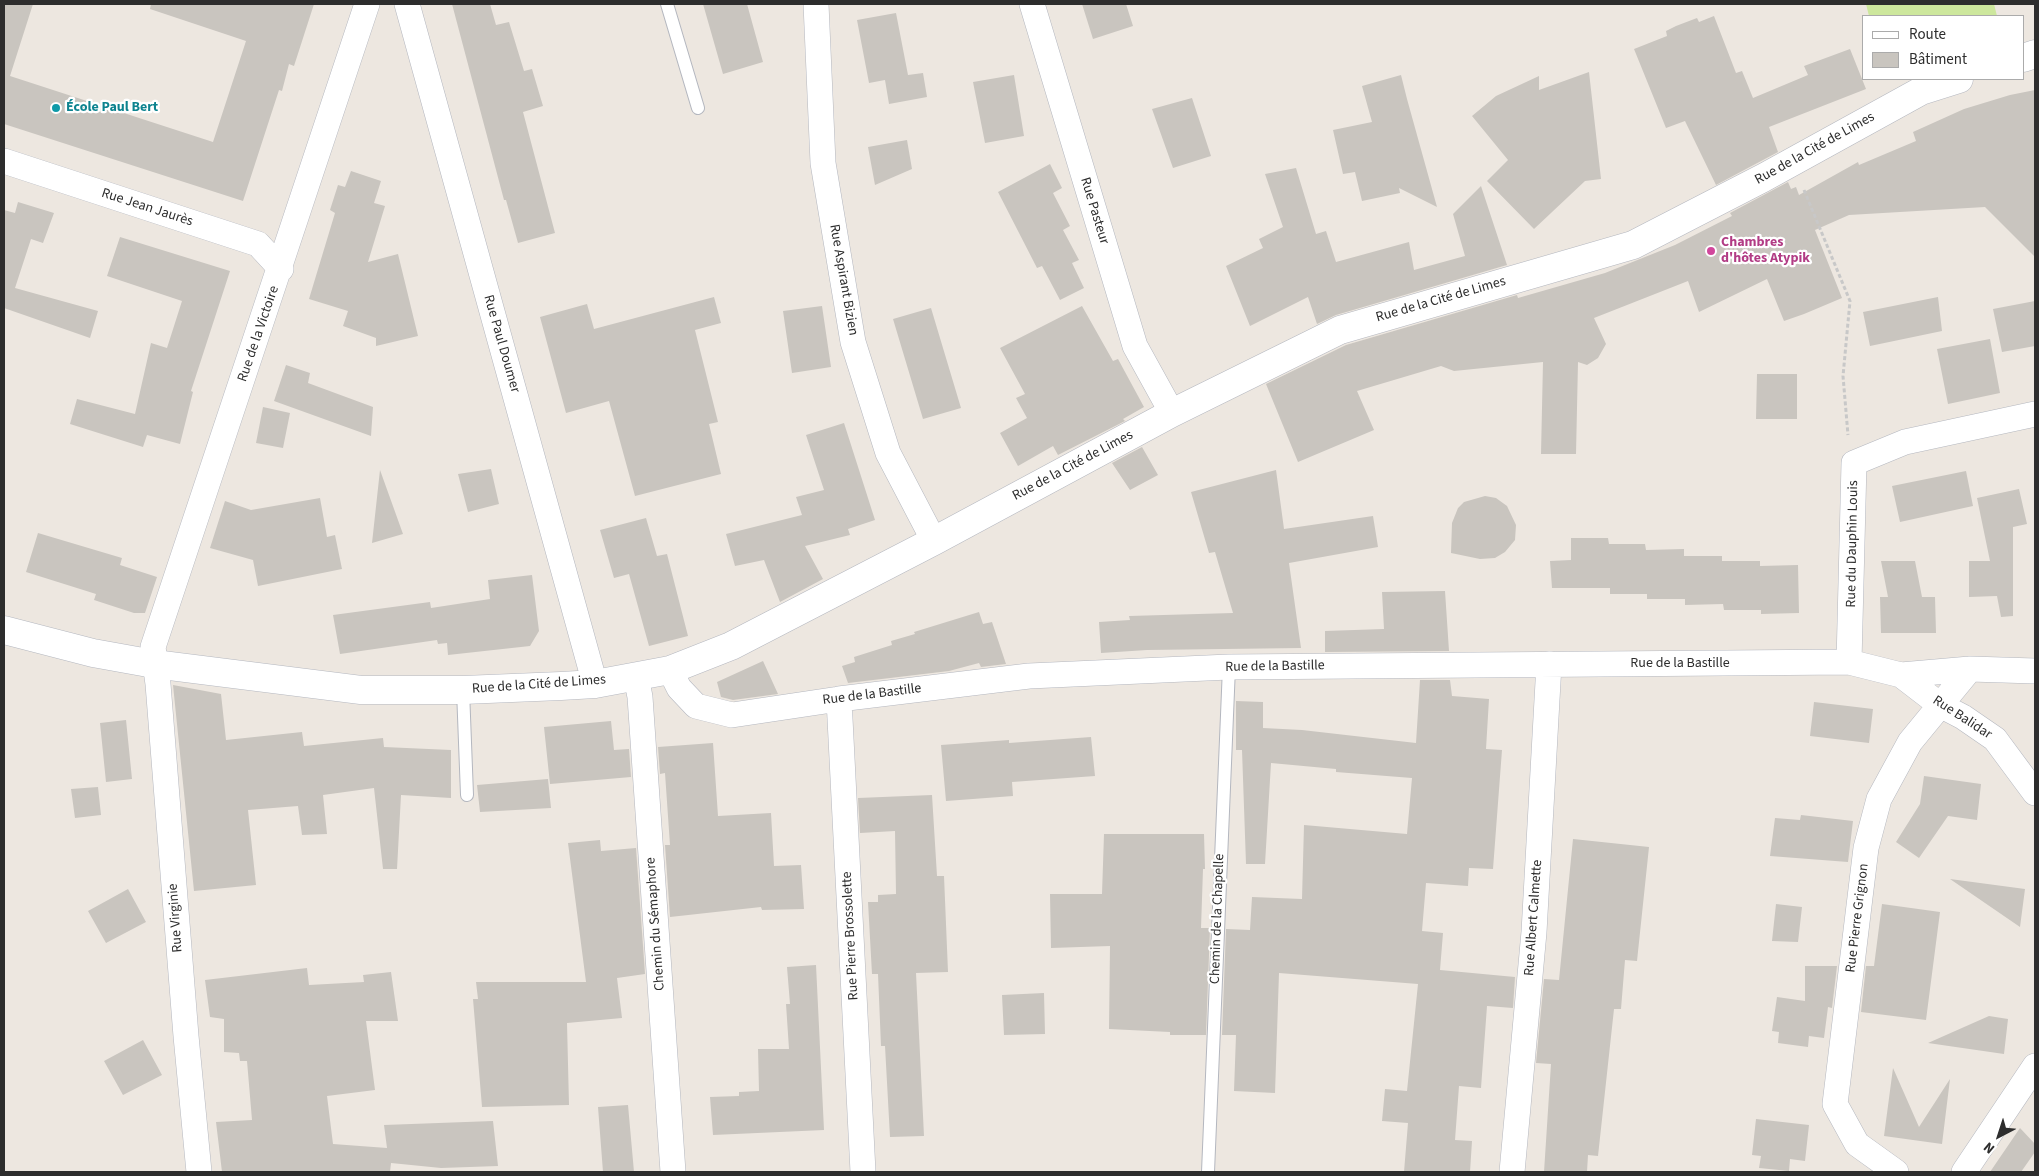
<!DOCTYPE html>
<meta charset="utf-8">
<style>
body{margin:0}
#map{position:relative;width:2039px;height:1176px;overflow:hidden;background:#ede7e0;font-family:"Source Sans 3",sans-serif}
canvas{display:block}
.frame{position:absolute;inset:0;border:5px solid #2d2d2d;pointer-events:none}
.legend{position:absolute;left:1862px;top:15px;width:162px;height:65px;box-sizing:border-box;background:#fff;border:1px solid #ababab;margin:0;padding:6px 9px;list-style:none;font-size:15px;color:#2d2d2d}
.legend li{display:flex;align-items:center;gap:10px;height:25px}
.legend b{width:25px;border:1px solid #ababab}
.north{position:absolute;left:1974px;top:1111px;width:50px;height:50px;-webkit-text-stroke:4px #fff;paint-order:stroke;rotate:220deg;font-size:14px;font-weight:700;line-height:20px;text-align:center;color:#2d2d2d}
.north::after{content:'';display:block;margin:auto;width:18px;height:22px;background:#2d2d2d;clip-path:polygon(50% 0,100% 100%,50% 72%,0 100%)}
</style>
<div id="map">
<canvas width="2039" height="1176"></canvas>
<div class="frame"></div>
<ul class="legend">
<li><b style="height:6px;background:#fff"></b>Route</li>
<li><b style="height:14px;background:#c9c5bf"></b>Bâtiment</li>
</ul>
<div class="north">N</div>
</div>
<script>
const g = document.querySelector('canvas').getContext('2d');
g.lineJoin = 'round';
function fill(path, color) { g.fillStyle = color; g.fill(path, 'evenodd'); }
function trace(path, color, width, dash) { g.strokeStyle = color; g.lineWidth = width; g.lineCap = dash ? 'butt' : 'round'; g.setLineDash(dash || []); g.stroke(path); }
function label(font, color, halo, rows, align = 'center') {
  g.font = font + ' "Source Sans 3",sans-serif'; g.lineWidth = 4.5; g.setLineDash([]); g.textBaseline = 'middle'; g.strokeStyle = halo; g.fillStyle = color; for (const [text, x, y, turn = 0] of rows) {
    g.save(); g.translate(x, y); g.rotate((+turn || 0) * Math.PI / 180); g.textAlign = isNaN(turn) ? turn : align; if (halo) g.strokeText(text, 0, 0); g.fillText(text, 0, 0); g.restore();
  }
}
const pitch = new Path2D(`
 M 1866,4 L 1994,4 L 1997,16 L 1869,16 Z`);
const building = new Path2D(`
 M 4,4 L 33,4 L 10,76 L 213,142 L 246,41 L 150,9 L 151,4 L 314,4 L 294,66 L 289,64 L 282,91 L 279,90 L 243,201 L 4,124 Z
 M 452,4 L 490,4 L 496,25 L 509,22 L 524,71 L 532,69 L 543,106 L 523,112 L 555,233 L 518,243 L 506,200 L 504,200 Z
 M 703,4 L 747,4 L 763,62 L 723,74 Z
 M 1082,4 L 1126,4 L 1133,26 L 1093,39 Z
 M 896,13 L 908,75 L 923,73 L 927,97 L 889,104 L 885,80 L 869,83 L 857,20 Z
 M 1714,16 L 1736,73 L 1742,71 L 1753,98 L 1808,75 L 1804,66 L 1850,49 L 1866,89 L 1769,127 L 1778,152 L 1716,185 L 1685,121 L 1666,128 L 1634,49 L 1667,36 L 1666,31 L 1676,26 L 1697,18 L 1699,22 Z
 M 1589,72 L 1601,179 L 1585,181 L 1534,229 L 1487,181 L 1508,160 L 1472,116 L 1496,96 L 1539,76 L 1539,90 Z
 M 1014,75 L 1024,136 L 985,143 L 973,82 Z
 M 1401,75 L 1407,99 L 1437,207 L 1399,188 L 1400,193 L 1362,201 L 1355,172 L 1343,174 L 1333,130 L 1372,122 L 1362,86 Z
 M 2035,90 L 2035,257 L 1985,207 L 1849,215 L 1815,230 L 1842,298 L 1804,314 L 1784,321 L 1767,279 L 1699,312 L 1688,281 L 1594,318 L 1606,344 L 1598,358 L 1587,365 L 1578,362 L 1576,454 L 1541,454 L 1543,362 L 1454,371 L 1441,366 L 1357,391 L 1374,430 L 1298,462 L 1266,384 L 1346,345 L 1517,295 L 1518,298 L 1605,273 L 1675,245 L 1732,216 L 1730,213 L 1788,182 L 1791,189 L 1796,187 L 1799,195 L 1858,162 L 1859,165 L 1916,141 L 1913,132 L 1964,109 L 2010,95 Z
 M 1192,98 L 1211,156 L 1173,168 L 1152,109 Z
 M 907,140 L 912,169 L 875,185 L 868,147 Z
 M 1050,164 L 1062,188 L 1053,193 L 1070,226 L 1063,230 L 1079,260 L 1072,263 L 1084,288 L 1060,300 L 1042,266 L 1037,268 L 998,192 Z
 M 1296,168 L 1316,234 L 1326,231 L 1336,262 L 1409,242 L 1414,270 L 1465,256 L 1453,214 L 1481,186 L 1507,265 L 1336,315 L 1317,324 L 1308,297 L 1250,326 L 1226,266 L 1263,248 L 1259,239 L 1283,227 L 1265,174 Z
 M 351,171 L 381,181 L 374,203 L 385,206 L 368,262 L 398,254 L 418,336 L 376,346 L 376,338 L 343,326 L 348,311 L 309,299 L 335,213 L 330,210 L 338,185 L 345,187 Z
 M 18,202 L 54,213 L 43,243 L 31,239 L 15,288 L 98,311 L 90,338 L 4,308 L 4,210 L 15,213 Z
 M 120,237 L 230,271 L 191,391 L 193,392 L 180,444 L 147,435 L 143,447 L 70,424 L 77,399 L 135,414 L 151,343 L 167,348 L 182,301 L 107,276 Z
 M 714,297 L 721,323 L 695,330 L 718,422 L 709,424 L 721,474 L 635,496 L 609,401 L 566,413 L 540,317 L 587,304 L 594,329 Z
 M 1938,297 L 1942,331 L 1870,346 L 1863,312 Z
 M 2035,301 L 2035,346 L 2002,352 L 1993,309 Z
 M 822,306 L 831,367 L 792,373 L 783,311 Z
 M 1082,306 L 1113,361 L 1118,359 L 1144,407 L 1123,419 L 1125,421 L 1058,455 L 1053,446 L 1018,466 L 1000,433 L 1027,418 L 1016,398 L 1025,394 L 1000,348 Z
 M 931,308 L 961,408 L 923,419 L 893,319 Z
 M 1990,339 L 2000,393 L 1948,404 L 1937,349 Z
 M 286,365 L 310,373 L 308,383 L 373,407 L 371,436 L 274,401 Z
 M 1757,374 L 1797,374 L 1797,419 L 1756,419 Z
 M 263,407 L 290,413 L 283,448 L 256,443 Z
 M 844,423 L 875,520 L 848,529 L 850,535 L 805,546 L 823,579 L 780,602 L 764,560 L 735,566 L 726,534 L 802,515 L 796,497 L 824,490 L 806,435 Z
 M 1142,447 L 1158,475 L 1130,490 L 1112,463 Z
 M 491,469 L 499,504 L 468,512 L 458,474 Z
 M 380,470 L 403,534 L 372,543 Z
 M 1276,470 L 1284,529 L 1373,516 L 1378,547 L 1289,563 L 1301,648 L 1147,650 L 1101,653 L 1099,622 L 1130,620 L 1129,616 L 1233,613 L 1215,552 L 1209,553 L 1191,492 Z
 M 1966,471 L 1973,506 L 1900,522 L 1892,486 Z
 M 2019,489 L 2027,524 L 2013,527 L 2013,616 L 2001,617 L 1997,596 L 1969,597 L 1969,561 L 1990,561 L 1977,498 Z
 M 1485,496 L 1496,498 L 1507,506 L 1516,525 L 1515,540 L 1505,552 L 1495,558 L 1480,559 L 1451,553 L 1452,523 L 1458,508 L 1464,502 Z
 M 320,498 L 327,537 L 335,535 L 342,569 L 258,586 L 253,560 L 210,548 L 225,501 L 251,510 Z
 M 646,518 L 657,556 L 667,554 L 688,636 L 649,646 L 629,574 L 614,578 L 600,530 Z
 M 38,533 L 122,558 L 120,565 L 157,577 L 145,613 L 134,613 L 94,600 L 96,594 L 26,572 Z
 M 1571,538 L 1608,538 L 1609,544 L 1645,544 L 1646,550 L 1684,549 L 1684,556 L 1722,556 L 1722,561 L 1760,561 L 1760,566 L 1798,565 L 1799,613 L 1761,614 L 1761,610 L 1724,610 L 1723,604 L 1685,605 L 1685,599 L 1647,599 L 1647,594 L 1610,594 L 1610,588 L 1552,588 L 1550,561 L 1571,560 Z
 M 1881,561 L 1915,561 L 1922,597 L 1935,597 L 1936,633 L 1881,633 L 1880,597 L 1888,597 Z
 M 532,575 L 539,631 L 530,646 L 448,655 L 447,643 L 438,644 L 437,640 L 340,654 L 333,615 L 430,602 L 431,608 L 490,599 L 488,580 Z
 M 1445,591 L 1449,651 L 1325,652 L 1325,631 L 1384,629 L 1382,592 Z
 M 979,612 L 983,624 L 992,622 L 1006,664 L 981,667 L 979,663 L 949,671 L 848,683 L 842,666 L 855,662 L 854,657 L 892,645 L 891,641 L 915,634 L 914,632 Z
 M 763,661 L 778,694 L 733,700 L 721,697 L 717,682 Z
 M 1420,680 L 1450,680 L 1452,696 L 1489,699 L 1486,749 L 1502,750 L 1493,869 L 1469,868 L 1468,886 L 1426,883 L 1422,931 L 1443,933 L 1440,970 L 1515,977 L 1513,1008 L 1487,1006 L 1481,1088 L 1459,1086 L 1455,1140 L 1472,1141 L 1470,1172 L 1404,1172 L 1408,1123 L 1382,1121 L 1385,1089 L 1407,1091 L 1418,984 L 1279,973 L 1275,1093 L 1234,1091 L 1236,1035 L 1222,1035 L 1226,929 L 1250,930 L 1252,897 L 1302,899 L 1304,825 L 1407,834 L 1412,778 L 1336,772 L 1336,769 L 1271,763 L 1265,864 L 1246,864 L 1242,750 L 1236,750 L 1236,701 L 1263,702 L 1263,728 L 1302,730 L 1416,743 Z
 M 173,685 L 221,694 L 226,740 L 302,732 L 304,746 L 383,738 L 384,747 L 451,750 L 451,798 L 401,795 L 397,869 L 383,869 L 374,788 L 323,795 L 327,834 L 302,835 L 298,806 L 248,810 L 256,885 L 194,891 Z
 M 1814,702 L 1873,709 L 1869,743 L 1810,736 Z
 M 126,720 L 132,779 L 106,782 L 100,723 Z
 M 611,721 L 614,750 L 629,749 L 631,777 L 550,784 L 544,727 Z
 M 1091,737 L 1095,776 L 1012,782 L 1013,796 L 946,801 L 941,745 L 1009,740 L 1009,743 Z
 M 713,743 L 718,816 L 771,813 L 774,866 L 801,865 L 804,909 L 762,910 L 761,907 L 670,917 L 665,845 L 670,845 L 665,773 L 660,774 L 658,747 Z
 M 1924,776 L 1981,784 L 1977,820 L 1948,816 L 1919,858 L 1896,842 L 1920,804 Z
 M 548,779 L 551,808 L 480,812 L 477,785 Z
 M 98,787 L 101,815 L 75,818 L 71,789 Z
 M 932,795 L 937,876 L 944,876 L 948,972 L 916,973 L 924,1136 L 890,1137 L 885,1046 L 881,1046 L 878,974 L 872,974 L 868,902 L 878,902 L 878,895 L 896,894 L 895,831 L 860,833 L 858,798 Z
 M 1801,815 L 1853,821 L 1848,862 L 1770,856 L 1775,818 L 1800,820 Z
 M 1104,834 L 1204,834 L 1205,869 L 1203,869 L 1201,928 L 1210,928 L 1206,1035 L 1170,1035 L 1170,1032 L 1109,1029 L 1110,946 L 1051,948 L 1050,894 L 1102,894 Z
 M 1573,839 L 1649,847 L 1637,961 L 1625,960 L 1621,1009 L 1614,1009 L 1598,1156 L 1588,1155 L 1587,1172 L 1544,1172 L 1551,1064 L 1536,1063 L 1544,979 L 1559,980 Z
 M 600,840 L 601,851 L 636,848 L 645,974 L 617,978 L 622,1018 L 567,1023 L 569,1105 L 482,1107 L 473,999 L 478,999 L 476,982 L 586,982 L 568,843 Z
 M 1950,879 L 2025,889 L 2020,927 Z
 M 128,889 L 146,922 L 106,943 L 88,911 Z
 M 1776,904 L 1802,907 L 1798,942 L 1772,941 Z
 M 1882,904 L 1940,912 L 1926,1020 L 1861,1012 L 1866,966 L 1874,966 Z
 M 816,965 L 824,1130 L 713,1135 L 710,1097 L 739,1096 L 739,1092 L 759,1091 L 758,1049 L 789,1049 L 786,1004 L 790,1004 L 787,967 Z
 M 1805,966 L 1837,966 L 1832,1008 L 1828,1007 L 1824,1038 L 1809,1036 L 1808,1047 L 1778,1043 L 1779,1032 L 1772,1031 L 1777,997 L 1805,1001 Z
 M 307,968 L 309,985 L 364,982 L 363,975 L 391,972 L 398,1021 L 366,1021 L 375,1090 L 327,1096 L 333,1144 L 387,1148 L 384,1125 L 493,1121 L 498,1166 L 441,1168 L 391,1163 L 390,1172 L 222,1172 L 216,1122 L 252,1120 L 247,1061 L 240,1061 L 239,1053 L 224,1052 L 224,1019 L 210,1017 L 205,980 Z
 M 1044,993 L 1045,1034 L 1004,1035 L 1002,995 Z
 M 1989,1016 L 2008,1019 L 2004,1054 L 1928,1043 Z
 M 143,1040 L 162,1075 L 123,1095 L 104,1061 Z
 M 1893,1068 L 1919,1127 L 1950,1079 L 1942,1144 L 1884,1136 Z
 M 628,1105 L 634,1172 L 603,1172 L 598,1107 Z
 M 1756,1119 L 1809,1125 L 1805,1161 L 1790,1159 L 1789,1171 L 1759,1168 L 1761,1156 L 1752,1155 Z
 M 2020,1128 L 2035,1144 L 2035,1152 L 2021,1172 L 1990,1172 Z`);
const path = new Path2D(`
 M 1804,190 L 1850,301 L 1843,376 L 1848,435`);
const service = new Path2D(`
 M 667,4 L 698,108
 M 463,690 L 467,795
 M 1208,1172 L 1229,667`);
const minor = new Path2D(`
 M 407,4 L 595,684
 M 816,4 L 823,163 L 853,342 L 888,453 L 934,541
 M 1032,4 L 1135,346 L 1172,413
 M 4,161 L 258,244 L 281,269
 M 1849,662 L 1854,463 L 1905,442 L 2035,414
 M 670,670 L 679,688 L 696,706 L 732,715 L 839,699 L 1029,676 L 1229,667 L 1849,662 L 1901,675 L 1970,669 L 2035,671
 M 1901,675 L 1940,705 L 1963,717 L 1995,739 L 2035,793
 M 636,676 L 640,697 L 673,1172
 M 839,699 L 863,1172
 M 199,1172 L 186,1036 L 158,684 L 153,647 L 367,4
 M 1512,1172 L 1534,932 L 1549,664
 M 1896,1172 L 1857,1144 L 1835,1104 L 1866,848 L 1879,799 L 1910,742 L 1970,669
 M 1964,1172 L 2035,1066`);
const tertiary = new Path2D(`
 M 2023,58 L 2035,54
 M 4,630 L 93,653 L 154,664 L 361,690 L 463,690 L 561,686 L 595,684 L 670,670 L 731,646 L 934,541 L 1172,413 L 1340,330 L 1633,245 L 1763,178 L 1921,91 L 1959,79`);
const markers = [
 [56,108,5,"#0f9aa8"],
 [1711,251,5,"#d1479c"]
];
const cultureNames = [
 ["École Paul Bert",66,108]
];
const streetNames = [
 ["Rue de la Cité de Limes",1815,149,-29],
 ["Rue Jean Jaurès",147,208,18],
 ["Rue Pasteur",1094,211,73],
 ["Rue Aspirant Bizien",843,280,80],
 ["Rue de la Cité de Limes",1441,300,-16],
 ["Rue de la Victoire",259,334,-71],
 ["Rue Paul Doumer",501,344,74],
 ["Rue de la Cité de Limes",1073,466,-28],
 ["Rue du Dauphin Louis",1853,544,-89],
 ["Rue de la Bastille",1680,664],
 ["Rue de la Bastille",1275,667,-1],
 ["Rue de la Cité de Limes",539,685,-4],
 ["Rue de la Bastille",872,695,-7],
 ["Rue Balidar",1962,718,33],
 ["Rue Virginie",176,918,-94],
 ["Rue Albert Calmette",1534,918,-86],
 ["Rue Pierre Grignon",1858,918,-83],
 ["Chemin de la Chapelle",1218,919,-88],
 ["Chemin du Sémaphore",656,924,-94],
 ["Rue Pierre Brossolette",851,936,-93]
];
const hotelNames = [
 ["Chambres",1721,243],
 ["d'hôtes Atypik",1721,259]
];
fill(pitch, '#cde79d');
fill(building, '#c9c5bf');
trace(service, '#b4b7bf', 14);
trace(minor, '#b4b7bf', 26);
trace(tertiary, '#b4b7bf', 29);
trace(path, '#c8c8c8', 3, [4, 2.5]);
trace(service, '#fff', 12);
trace(minor, '#fff', 25);
trace(tertiary, '#fff', 28);
for (const [x, y, r, color] of markers) { const dot = new Path2D(); dot.arc(x, y, r, 0, 2 * Math.PI); g.fillStyle = color; g.fill(dot); trace(dot, '#fff', 2); }
label('bold 14px', '#0d838f', '#fff', cultureNames, 'left');
label('14px', '#2d2d2d', '#fff', streetNames);
label('bold 14px', '#b23c85', '#fff', hotelNames, 'left');
</script>
